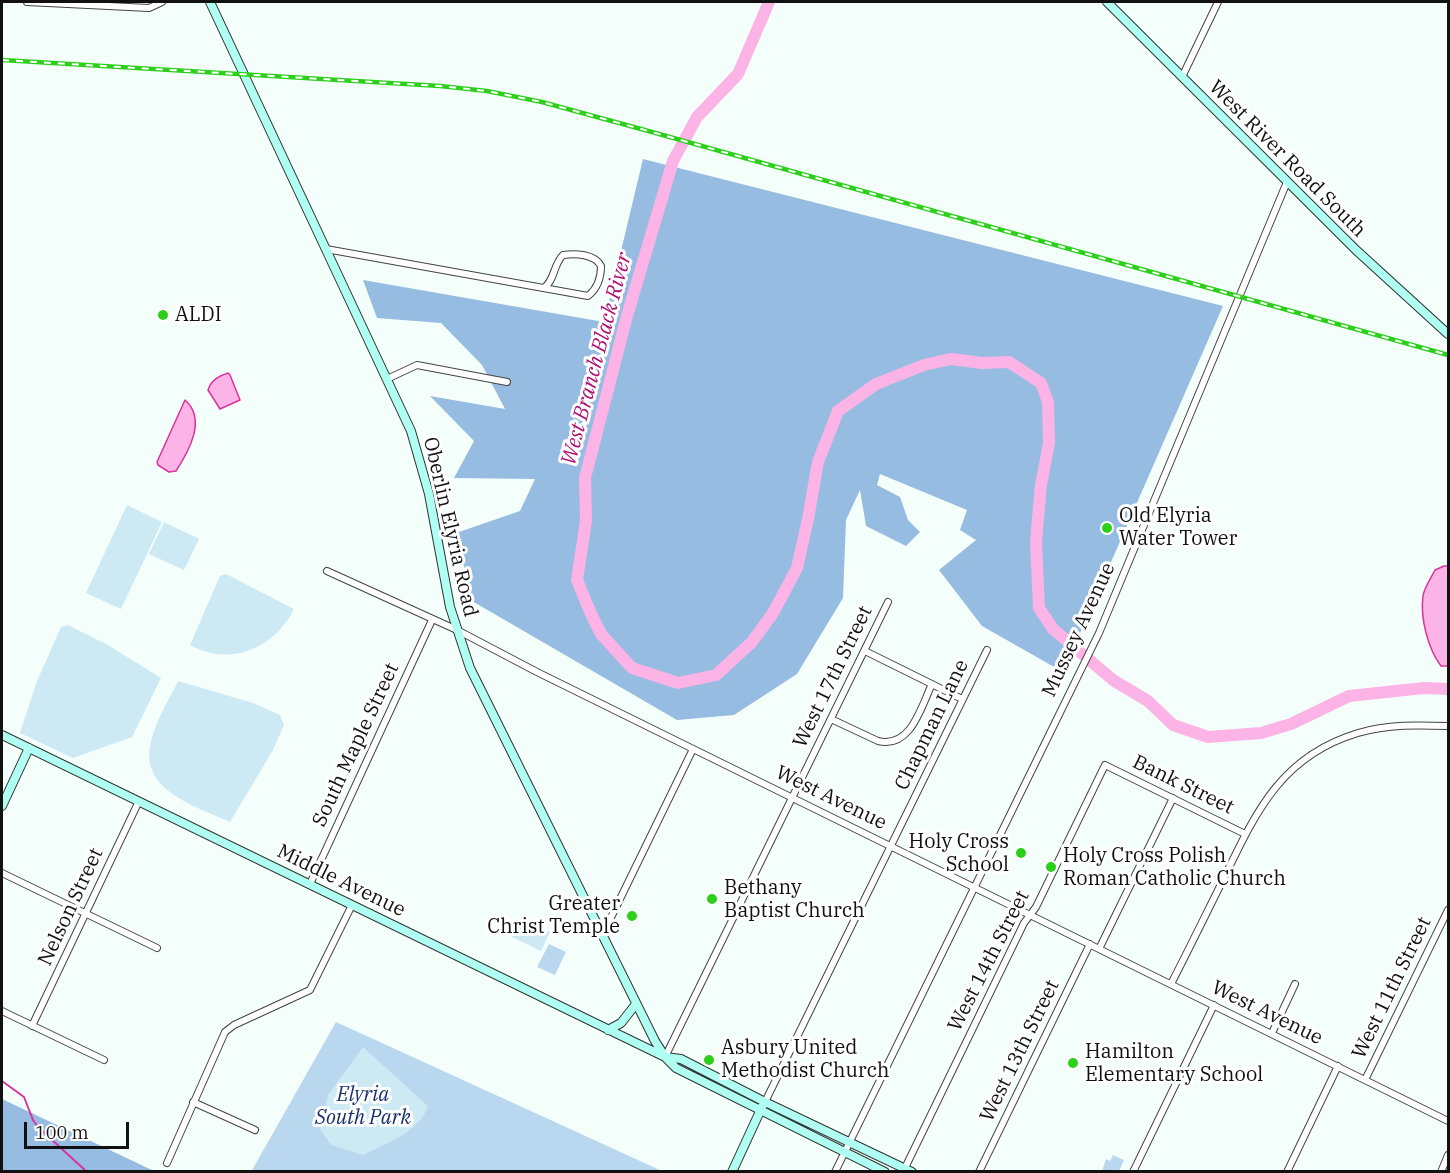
<!DOCTYPE html>
<style>
body{margin:0}
#map{position:relative;width:1450px;height:1173px;overflow:hidden;background:#f4fffc;font-family:"IBM Plex Serif",serif}
canvas{display:block}
.frame{position:absolute;inset:0;border:3px solid #111;pointer-events:none}
.scale{position:absolute;left:24px;top:1122px;width:105px;height:27px;box-sizing:border-box;border:3px solid #111;border-top:0;padding-left:8px;font-size:18px;line-height:21px;white-space:nowrap;color:#111;-webkit-text-stroke:4px #fff;paint-order:stroke}
</style>
<div id="map">
<canvas width="1450" height="1173"></canvas>
<div class="frame"></div>
<div class="scale">100 m</div>
</div>
<script>
const g = document.querySelector('canvas').getContext('2d');
g.lineJoin = 'round';
function fill(path, color) { g.fillStyle = color; g.fill(path, 'evenodd'); }
function trace(path, color, width, dash) { g.strokeStyle = color; g.lineWidth = width; g.lineCap = dash ? 'butt' : 'round'; g.setLineDash(dash || []); g.stroke(path); }
function label(font, color, halo, rows, align = 'center') {
  g.font = font + ' "IBM Plex Serif",serif'; g.lineWidth = 6; g.setLineDash([]); g.textBaseline = 'middle'; g.strokeStyle = halo; g.fillStyle = color; for (const [text, x, y, turn = 0] of rows) {
    g.save(); g.translate(x, y); g.rotate((+turn || 0) * Math.PI / 180); g.textAlign = isNaN(turn) ? turn : align; if (halo) g.strokeText(text, 0, 0); g.fillText(text, 0, 0); g.restore();
  }
}
const green = new Path2D(`
 M 549,944 L 566,952 L 555,975 L 537,967 Z
 M 336,1022 L 662,1171 L 251,1172 Z
 M 1113,1155 L 1124,1160 L 1119,1171 L 1102,1171 L 1106,1159 L 1110,1161 Z`);
const forest = new Path2D(`
 M 643,159 L 1223,306 L 1063,672 L 982,626 L 939,570 L 976,540 L 960,530 L 967,510 L 880,474 L 877,485 L 900,497 L 908,520 L 920,532 L 906,546 L 866,526 L 860,490 L 846,520 L 843,598 L 797,674 L 734,715 L 677,720 L 472,601 L 456,533 L 520,511 L 535,479 L 454,478 L 474,441 L 430,396 L 505,409 L 482,365 L 441,323 L 377,318 L 363,280 L 604,322 Z
 M 2,1099 L 154,1171 L 2,1171 Z`);
const pitch = new Path2D(`
 M 127,505 L 162,522 L 121,609 L 86,593 Z
 M 164,522 L 199,539 L 184,570 L 149,554 Z
 M 226,574 L 294,609 C 274,649 230,667 190,645 L 220,576 Z
 M 68,625 L 108,645 L 161,678 L 132,737 L 73,758 L 20,733 L 37,681 L 61,627 Z
 M 178,681 L 253,703 L 280,715 L 284,725 L 273,750 L 230,822 C 195,806 138,790 151,741 C 156,720 169,700 178,681 Z
 M 521,919 L 550,932 L 541,951 L 512,937 Z
 M 363,1047 L 428,1106 C 420,1132 385,1144 363,1155 L 331,1145 L 320,1129 L 328,1095 Z`);
const water = new Path2D(`
 M 228,373 L 230,375 L 240,400 L 220,409 L 208,390 C 211,380 219,376 228,373 Z
 M 185,400 C 207,419 189,451 176,471 L 169,472 L 158,465 L 157,462 Z
 M 1444,566 L 1448,566 L 1448,666 L 1441,666 C 1428,649 1420,618 1423,596 C 1424,588 1431,578 1435,570 Z`);
const stream = new Path2D(`
 M 2,1081 L 24,1097 L 33,1120 L 38,1127 L 87,1172`);
const river = new Path2D(`
 M 769,2 L 738,74 L 697,117 L 673,161 L 627,316 L 585,478 L 586,521 L 577,580 L 591,614 L 601,634 L 632,668 L 678,683 L 716,675 L 752,642 L 773,613 L 797,568 L 808,519 L 818,462 L 838,411 L 876,384 L 924,365 L 951,359 L 982,363 L 1009,362 L 1041,383 L 1048,402 L 1049,443 L 1041,485 L 1038,518 L 1036,543 L 1039,608 L 1053,629 L 1113,680 L 1148,701 L 1173,725 L 1208,737 L 1261,733 L 1291,724 L 1349,696 L 1424,688 L 1448,689`);
const street = new Path2D(`
 M 27,2 L 149,8 L 162,2
 M 1182,77 L 1218,2
 M 326,249 L 588,296 C 598,288 601,278 601,266 C 595,254 575,253 563,255 C 553,265 555,280 544,288
 M 387,379 L 417,365 L 507,382
 M 327,571 L 457,630 L 537,672 L 1448,1121
 M 865,651 L 962,699
 M 831,719 L 878,741 C 911,749 921,707 932,684
 M 2,873 L 157,948
 M 310,884 L 432,620
 M 602,936 L 693,749
 M 1099,949 L 1173,798
 M 1171,984 C 1189,949 1206,914 1224,878 C 1256,812 1281,756 1358,733 C 1388,724 1418,725 1448,726
 M 2,1011 L 104,1060
 M 32,1026 L 139,801
 M 1272,1033 L 1295,984
 M 665,1057 L 888,602
 M 1365,1080 L 1448,910
 M 193,1102 L 255,1130
 M 765,1102 L 987,650
 M 167,1163 L 225,1032 L 234,1025 L 310,990 L 352,905
 M 904,1170 L 1024,923 L 1036,907 L 1105,765 L 1245,834
 M 835,1172 L 1099,633 L 1287,182
 M 979,1172 L 1090,944
 M 1133,1172 L 1214,1005
 M 1287,1172 L 1338,1066
 M 1441,1172 L 1448,1155`);
const secondary = new Path2D(`
 M 210,2 L 411,431 L 429,494 L 450,607 L 470,668 L 655,1041 L 665,1057
 M 1107,2 L 1356,250 L 1448,334
 M 2,735 L 665,1057 L 676,1068 L 885,1172
 M 2,806 L 29,748
 M 608,1030 L 621,1023 L 636,1004
 M 665,1057 L 681,1059 L 765,1102 L 912,1172
 M 732,1172 L 762,1107`);
const rail = new Path2D(`
 M 2,60 L 440,86 L 487,91 L 542,102 L 652,132 L 1448,355`);
const markers = [
 [163,315,6,"#2ccf1a"],
 [1107,528,6,"#2ccf1a"],
 [1021,853,6,"#2ccf1a"],
 [1051,867,6,"#2ccf1a"],
 [712,899,6,"#2ccf1a"],
 [632,916,6,"#2ccf1a"],
 [709,1060,6,"#2ccf1a"],
 [1073,1063,6,"#2ccf1a"]
];
const streetNames = [
 ["West River Road South",1287,159,45],
 ["Oberlin Elyria Road",450,527,77],
 ["Mussey Avenue",1079,630,-65],
 ["West 17th Street",833,677,-64],
 ["Chapman Lane",932,725,-64],
 ["South Maple Street",356,745,-65],
 ["Bank Street",1183,785,26],
 ["West Avenue",831,798,26],
 ["Middle Avenue",341,881,26],
 ["Nelson Street",71,907,-65],
 ["West 14th Street",989,961,-63],
 ["West 11th Street",1392,988,-64],
 ["West Avenue",1267,1013,26],
 ["West 13th Street",1020,1051,-64]
];
const poiNames = [
 ["ALDI",175,315],
 ["Old Elyria",1119,516],
 ["Water Tower",1119,539],
 ["Holy Cross",1009,842,"right"],
 ["School",1009,865,"right"],
 ["Holy Cross Polish",1063,856],
 ["Roman Catholic Church",1063,879],
 ["Bethany",724,888],
 ["Baptist Church",724,911],
 ["Greater",620,904,"right"],
 ["Christ Temple",620,927,"right"],
 ["Asbury United",721,1048],
 ["Methodist Church",721,1071],
 ["Hamilton",1085,1052],
 ["Elementary School",1085,1075]
];
const parkNames = [
 ["Elyria",363,1095],
 ["South Park",363,1118]
];
const waterNames = [
 ["West Branch Black River",597,359,-75]
];
fill(green, '#b9d7ee');
fill(forest, '#96bce1');
fill(pitch, '#cce9f4');
fill(water, '#fcb3e5');
trace(water, '#da33a0', 1.5);
trace(stream, '#da33a0', 2);
trace(river, '#fcb3e5', 12);
trace(street, '#444', 8);
trace(secondary, '#333', 10);
trace(street, '#fff', 6);
trace(secondary, '#affff2', 8);
trace(rail, '#2ccf1a', 4.5);
trace(rail, '#fff', 2, [7]);
for (const [x, y, r, color] of markers) { const dot = new Path2D(); dot.arc(x, y, r, 0, 2 * Math.PI); g.fillStyle = color; g.fill(dot); trace(dot, '#fff', 2); }
label('20px', '#111', '#fff', streetNames);
label('20px', '#111', '#fff', poiNames, 'left');
label('italic 20px', '#193070', '#fff', parkNames);
label('italic 21px', '#b00c71', '#fff', waterNames);
</script>
